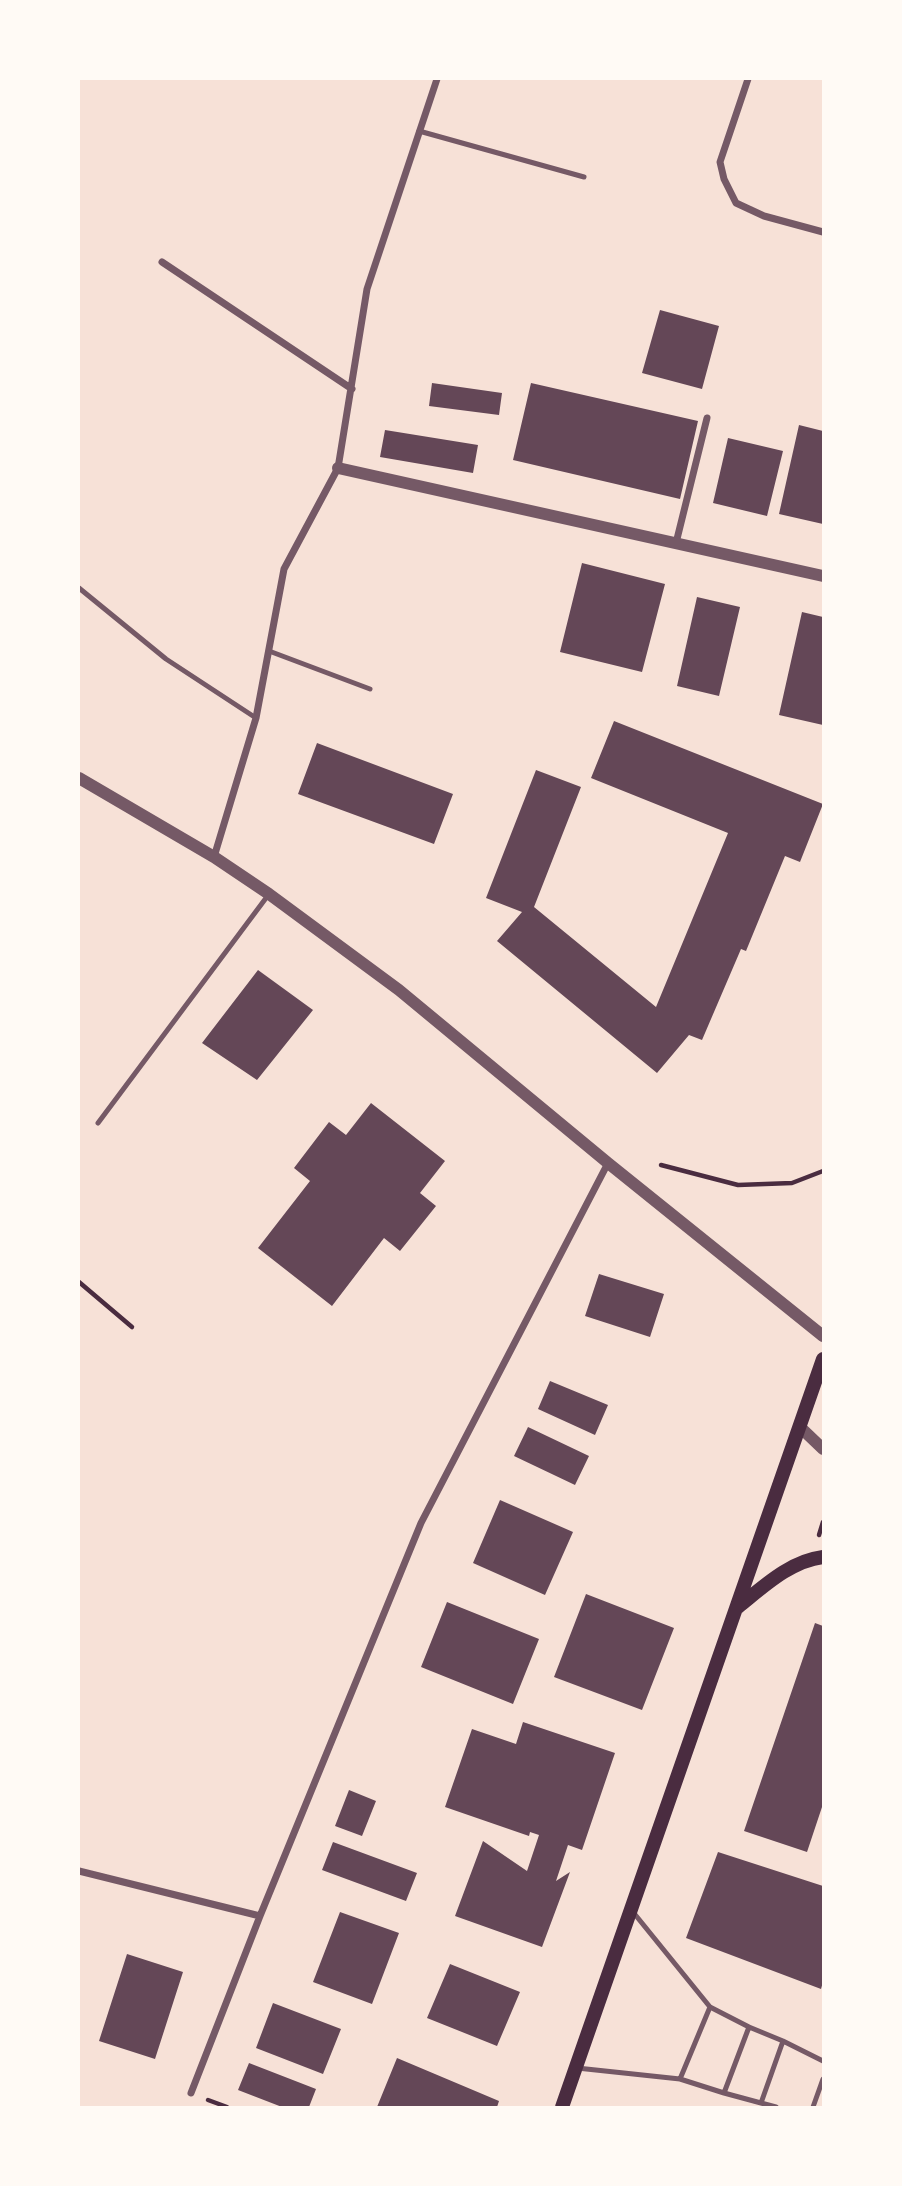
<!DOCTYPE html>
<style>
body{margin:0}
#map{position:relative;width:902px;height:2186px;overflow:hidden;background:#f7e1d7;font-family:"Noto Sans",sans-serif}
canvas{display:block}
.frame{position:absolute;inset:0;border:80px solid #fffaf5;pointer-events:none}
</style>
<div id="map">
<canvas width="902" height="2186"></canvas>
<div class="frame"></div>
</div>
<script>
const g = document.querySelector('canvas').getContext('2d');
g.lineJoin = 'round';
function fill(path, color) { g.fillStyle = color; g.fill(path, 'evenodd'); }
function trace(path, color, width, dash) { g.strokeStyle = color; g.lineWidth = width; g.lineCap = dash ? 'butt' : 'round'; g.setLineDash(dash || []); g.stroke(path); }
const building = new Path2D(`
 M 660,310 L 719,326 L 702,389 L 642,373 Z
 M 432,383 L 502,393 L 499,415 L 429,406 Z
 M 531,383 L 698,421 L 680,499 L 513,460 Z
 M 799,425 L 823,431 L 823,524 L 779,514 Z
 M 385,430 L 478,445 L 473,473 L 380,457 Z
 M 728,438 L 783,451 L 767,516 L 713,503 Z
 M 582,563 L 665,584 L 642,672 L 560,652 Z
 M 697,597 L 740,607 L 719,696 L 677,686 Z
 M 802,612 L 823,617 L 823,725 L 779,715 Z
 M 614,721 L 823,804 L 800,862 L 785,856 L 746,951 L 741,949 L 702,1040 L 689,1035 L 657,1073 L 497,941 L 522,912 L 486,898 L 536,770 L 581,787 L 534,907 L 656,1007 L 728,833 L 591,778 Z
 M 317,743 L 453,794 L 434,844 L 298,794 Z
 M 258,970 L 313,1010 L 257,1080 L 202,1043 Z
 M 371,1103 L 445,1161 L 420,1193 L 436,1206 L 400,1251 L 384,1238 L 332,1306 L 258,1248 L 310,1181 L 294,1168 L 329,1122 L 346,1135 Z
 M 599,1274 L 664,1294 L 650,1337 L 585,1316 Z
 M 550,1381 L 608,1405 L 595,1435 L 538,1409 Z
 M 528,1427 L 589,1456 L 575,1485 L 514,1456 Z
 M 500,1500 L 573,1532 L 545,1595 L 473,1563 Z
 M 586,1594 L 674,1628 L 642,1710 L 554,1677 Z
 M 447,1602 L 539,1639 L 513,1704 L 421,1667 Z
 M 815,1623 L 823,1626 L 823,1804 L 807,1852 L 744,1831 Z
 M 523,1722 L 615,1753 L 582,1850 L 568,1845 L 556,1881 L 570,1872 L 542,1947 L 455,1916 L 483,1841 L 527,1871 L 539,1835 L 530,1832 L 529,1836 L 445,1807 L 472,1729 L 516,1744 Z
 M 349,1790 L 376,1801 L 362,1836 L 335,1826 Z
 M 333,1842 L 417,1873 L 406,1901 L 322,1870 Z
 M 718,1852 L 823,1886 L 823,1982 L 821,1989 L 686,1938 Z
 M 340,1912 L 399,1933 L 372,2004 L 313,1982 Z
 M 127,1954 L 183,1972 L 155,2059 L 99,2041 Z
 M 450,1964 L 520,1992 L 497,2046 L 427,2018 Z
 M 273,2003 L 341,2029 L 323,2074 L 256,2048 Z
 M 397,2058 L 499,2101 L 497,2107 L 377,2107 Z
 M 249,2063 L 316,2089 L 309,2107 L 282,2107 L 238,2090 Z`);
const path = new Path2D(`
 M 661,1165 L 738,1185 L 792,1183 L 823,1171
 M 79,1282 L 132,1327
 M 819,1535 L 823,1522
 M 208,2100 L 227,2107`);
const service = new Path2D(`
 M 419,131 L 584,177
 M 79,588 L 166,659 L 256,718
 M 269,651 L 370,689
 M 98,1123 L 269,894
 M 783,2041 L 823,2061
 M 577,2068 L 680,2079 L 710,2007 L 633,1912
 M 680,2079 L 724,2093 L 749,2027 L 710,2007
 M 724,2093 L 761,2103 L 783,2041 L 749,2027
 M 761,2103 L 776,2107
 M 813,2107 L 823,2079`);
const minor = new Path2D(`
 M 748,79 L 720,162 L 724,179 L 736,203 L 764,216 L 823,232
 M 162,262 L 352,389
 M 676,543 L 707,418
 M 214,857 L 256,718 L 284,569 L 338,468 L 367,289 L 437,79
 M 79,1871 L 260,1916
 M 191,2093 L 260,1916 L 421,1523 L 608,1163`);
const tertiary = new Path2D(`
 M 338,468 L 823,576
 M 79,778 L 214,857 L 269,894 L 399,990 L 608,1163 L 823,1336
 M 800,1427 L 823,1449`);
const secondary = new Path2D(`
 M 738,1607 C 763,1587 790,1561 823,1557
 M 562,2107 L 823,1359`);
fill(building, '#644757');
trace(path, '#4a2c40', 4.5);
trace(service, '#755966', 5);
trace(minor, '#755966', 7);
trace(tertiary, '#755966', 12);
trace(secondary, '#4a2c40', 14);
</script>
